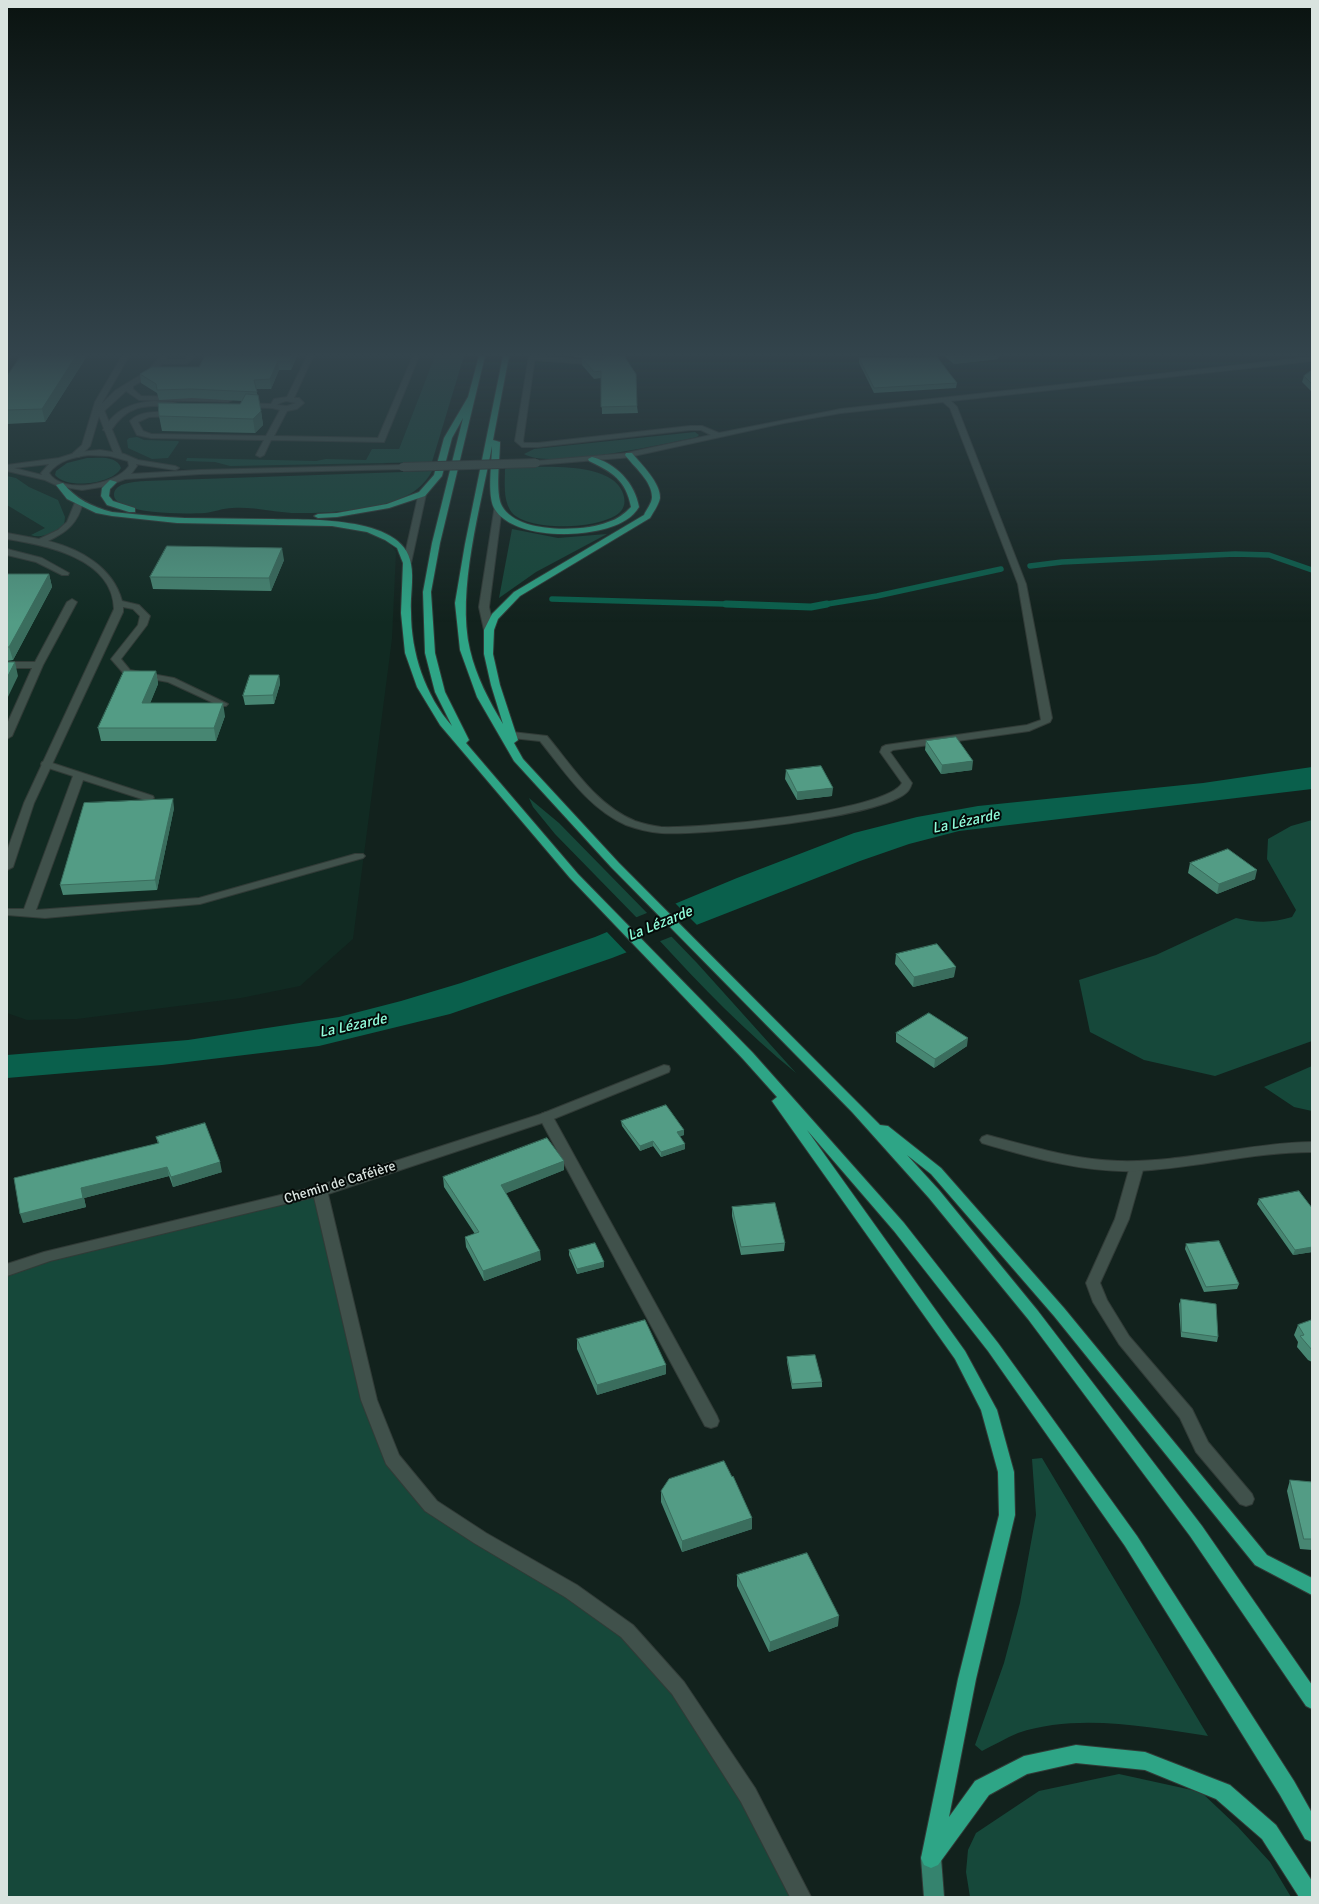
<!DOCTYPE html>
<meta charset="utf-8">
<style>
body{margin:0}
#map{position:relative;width:1319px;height:1904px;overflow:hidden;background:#12221d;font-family:Signika,sans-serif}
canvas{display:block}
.frame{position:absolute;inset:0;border:8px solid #d9e3df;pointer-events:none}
</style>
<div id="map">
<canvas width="1319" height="1904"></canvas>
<div class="frame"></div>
</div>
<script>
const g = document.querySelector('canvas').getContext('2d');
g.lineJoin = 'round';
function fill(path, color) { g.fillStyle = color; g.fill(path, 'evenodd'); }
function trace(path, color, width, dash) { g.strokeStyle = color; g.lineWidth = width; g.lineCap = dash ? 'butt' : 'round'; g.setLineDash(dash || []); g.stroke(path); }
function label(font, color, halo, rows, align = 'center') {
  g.font = font + ' Signika,sans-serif'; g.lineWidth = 4; g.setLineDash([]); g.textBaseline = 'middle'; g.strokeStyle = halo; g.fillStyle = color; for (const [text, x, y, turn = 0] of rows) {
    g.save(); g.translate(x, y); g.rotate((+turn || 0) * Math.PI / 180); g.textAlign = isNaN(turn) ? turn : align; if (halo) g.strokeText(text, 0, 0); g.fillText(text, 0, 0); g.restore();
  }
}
const built = new Path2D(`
 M 7,356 L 436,356 L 399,449 L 388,462 L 375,469 L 200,472 L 160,465 L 108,453 L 68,457 L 45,473 L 60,485 L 70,497 L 99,511 L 144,518 L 355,527 L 386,539 L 396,552 L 392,639 L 353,939 L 300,986 L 241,998 L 77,1019 L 27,1020 L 7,1013 Z`);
const green = new Path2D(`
 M 435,356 L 464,356 L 432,462 L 230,466 L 215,462 L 186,461 L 187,458 L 316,461 L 326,459 L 366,460 L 372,449 L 399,449 Z
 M 695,432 L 699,435 L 697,437 C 664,444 550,470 524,454 L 534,449 Z
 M 137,437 L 144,440 L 178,441 L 179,442 L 168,458 L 152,459 L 128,448 L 127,440 L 129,438 Z
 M 87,458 C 98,458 117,455 121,468 C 113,484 67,490 55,475 L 56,471 L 67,463 Z
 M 505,468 C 534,467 609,460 622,491 C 625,498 626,505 621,511 C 605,530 523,533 510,510 C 503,498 505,482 505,468 Z
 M 432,471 C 427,481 417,491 406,496 C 380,509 329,514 299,513 C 277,513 253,506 232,508 C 223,508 214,512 205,513 C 183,514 144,514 124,505 C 119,503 114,500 114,495 C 114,482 136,482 145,481 Z
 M 7,476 L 16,478 L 29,487 L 58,500 L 65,517 L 64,526 C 55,532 42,539 31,535 L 45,528 L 7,505 Z
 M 512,529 L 558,538 L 607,534 L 536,572 L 499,598 Z
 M 529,798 L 559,823 L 649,915 L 638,919 L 555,834 L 533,807 Z
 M 1312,820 L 1312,1041 L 1215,1076 L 1144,1060 L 1090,1032 L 1079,980 L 1156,955 L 1236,918 C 1257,923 1272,923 1292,917 L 1296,910 L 1267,859 L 1268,839 L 1291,826 Z
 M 670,935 L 697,963 L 796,1073 C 746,1032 702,987 658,939 Z
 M 1312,1066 L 1312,1111 L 1294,1107 L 1264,1087 Z
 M 320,1191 L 392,1459 L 431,1506 L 571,1591 L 678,1688 L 801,1897 L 7,1897 L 7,1270 Z
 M 1042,1458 L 1208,1736 C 1147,1727 1078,1713 1018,1733 C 1006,1738 994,1745 982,1751 L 975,1745 L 1004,1663 L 1020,1603 L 1036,1515 L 1032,1459 Z
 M 1119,1774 L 1201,1792 L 1238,1827 L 1270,1862 L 1291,1897 L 970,1897 L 966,1872 L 968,1850 L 976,1833 L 1039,1791 Z`);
const water = new Path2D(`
 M 1312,767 L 1312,789 L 959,831 L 909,844 L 860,861 L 612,958 L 450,1014 L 319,1046 L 162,1065 L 7,1078 L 7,1055 L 188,1040 L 339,1017 L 401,1001 L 461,983 L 595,937 L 737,878 L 854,833 L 917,817 L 978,806 L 1203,783 Z`);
const pier = new Path2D(`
 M 674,902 L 698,926 L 628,954 L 605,930 Z`);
const streamFar1 = new Path2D(`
 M 1030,566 L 1062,562 L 1235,554 L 1269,555 L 1312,570
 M 552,599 L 758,605
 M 821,605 L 877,596 L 1001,569`);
const stream = new Path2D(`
 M 726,604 L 811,607 L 827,604`);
const lane = new Path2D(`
 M 7,356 L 11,356 L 7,359 Z
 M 161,356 L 168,356 L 165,360 L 185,360 L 187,356 L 194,356 L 187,364 L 162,364 L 153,375 L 133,386 L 133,389 L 141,396 L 228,398 L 232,400 L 228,402 L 139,400 L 126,391 L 103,412 L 97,412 L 97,408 L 116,390 L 147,371 Z
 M 307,356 L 313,356 L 294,398 L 299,398 L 304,403 L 297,409 L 287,411 L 274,436 L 378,438 L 413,356 L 419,356 L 384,442 L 271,440 L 264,455 L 260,457 L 256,455 L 264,440 L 151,438 L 137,435 L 130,421 C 141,410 160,412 175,412 L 178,412 L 178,416 L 149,417 L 138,422 L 143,431 L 151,434 L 266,436 L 280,410 L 272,408 L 244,407 L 240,405 L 244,403 L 271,404 L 274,399 L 287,397 ZM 286,401 L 296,403 L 287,406 L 277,405 L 280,403 Z
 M 534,356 L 598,361 L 602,363 L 598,365 L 532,360 L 529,358 Z
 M 154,401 L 173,402 L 177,404 L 173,406 C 143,405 127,405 110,432 L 103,430 C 115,410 130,403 154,401 Z
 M 419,492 L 426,494 L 411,563 L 407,566 L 403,563 Z
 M 495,505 L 498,505 L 502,507 L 489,607 L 494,630 L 489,633 L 484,630 L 479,607 Z
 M 7,549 L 42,558 L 69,573 L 68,575 L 62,575 L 36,562 L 7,555 Z
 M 72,599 L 77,602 L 43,665 L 12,736 L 7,739 L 7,724 L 32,668 L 7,668 L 7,662 L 35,662 L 67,602 Z
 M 46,761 L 153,796 L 154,798 L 149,801 L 145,800 L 83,780 L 36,910 L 199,898 L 355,854 L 363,854 L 365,856 L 363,858 L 200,904 L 45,918 L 7,915 L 7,909 L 24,909 L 73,776 L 42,766 L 41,764 L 42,762 Z
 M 546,1112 L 551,1114 L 553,1117 L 717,1416 L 719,1421 L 717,1426 L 711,1428 L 705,1426 L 539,1117 L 541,1114 Z
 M 1137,1161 L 1142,1163 L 1144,1166 L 1129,1219 L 1100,1283 L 1107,1300 L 1129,1336 L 1192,1409 L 1208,1442 L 1252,1494 L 1254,1499 L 1252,1504 L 1246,1506 L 1240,1504 L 1196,1452 L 1180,1418 L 1119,1344 L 1093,1302 L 1086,1283 L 1115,1219 L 1130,1166 L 1132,1163 Z`);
const street = new Path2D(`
 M 122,356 L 129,356 L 102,403 L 104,410 L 122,454 L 118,456 L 114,454 L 99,416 L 90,446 L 79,457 L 73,457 L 73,453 L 82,445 L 95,402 Z
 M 529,356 L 535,356 L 523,441 L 524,443 L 538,443 L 690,426 L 702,426 L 719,433 L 841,409 L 1312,357 L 1312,361 L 951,401 L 957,407 L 1026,584 L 1052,718 L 1050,722 L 1029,731 L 893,750 L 890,752 L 912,783 C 911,786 909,791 906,793 C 877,818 703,836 661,833 C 649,832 637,829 626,825 C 588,808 565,772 540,741 L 512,738 L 507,735 L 512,732 L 547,736 C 573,767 596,805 635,821 C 644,824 652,826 661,827 C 697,829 887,812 902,783 L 880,752 L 882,747 L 886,745 L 1027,725 L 1041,720 L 1018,584 L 950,408 L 943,402 L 841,413 L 784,423 L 629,457 L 626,457 L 626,453 L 711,435 L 701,430 L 690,430 L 538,447 L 522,447 L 515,441 Z
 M 76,500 L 83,502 C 78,523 67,532 48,541 C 80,549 113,567 122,601 L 139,605 L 150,616 L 147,625 L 121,659 L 130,670 L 174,678 L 228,704 L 226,706 L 220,706 L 168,682 L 124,674 L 111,659 L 138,625 L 140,616 L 133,609 L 123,607 L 123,612 L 34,803 L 13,867 L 7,870 L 7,851 L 24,803 L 114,609 C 113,558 45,545 7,539 L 7,533 L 39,539 L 58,530 L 67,522 Z
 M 664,1065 L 669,1066 L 670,1069 L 669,1072 L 551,1120 L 328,1194 L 377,1400 L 399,1455 L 437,1501 L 486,1533 L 577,1585 L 633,1625 L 684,1682 L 755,1788 L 811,1897 L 790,1897 L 741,1802 L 672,1694 L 621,1637 L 565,1597 L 474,1543 L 425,1511 L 386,1464 L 361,1400 L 314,1197 L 50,1261 L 7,1276 L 7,1264 L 44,1252 L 318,1186 L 541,1114 Z
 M 987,1135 C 1030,1146 1074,1160 1118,1161 C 1183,1163 1247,1143 1312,1142 L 1312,1152 C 1253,1152 1196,1168 1137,1171 C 1085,1173 1032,1158 982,1143 L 980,1140 L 982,1137 Z`);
const secondary = new Path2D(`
 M 100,450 L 124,454 L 138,460 L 175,466 L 179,468 L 175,470 L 136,464 L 137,466 L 131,474 L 200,470 L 403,465 L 407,467 L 403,469 L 200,474 L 125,479 L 107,486 L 82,490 L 58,486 L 45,480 L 7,471 L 7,465 L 59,458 L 78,452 ZM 89,455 L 110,456 L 128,461 L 129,466 C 116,485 62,495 49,473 C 59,460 74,457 89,455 ZM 49,464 L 41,473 L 42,475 L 14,468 Z
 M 629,453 L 632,453 L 632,457 L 536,465 L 532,463 L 536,461 Z`);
const primary = new Path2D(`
 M 931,1848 L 938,1851 L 941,1858 L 944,1897 L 924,1897 L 921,1858 L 924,1851 Z`);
const highway = new Path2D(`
 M 479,356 L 485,356 L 440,543 L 431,592 L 435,653 L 445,692 L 469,740 L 466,743 L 578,874 L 753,1053 L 904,1223 L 998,1343 L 1137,1536 L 1294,1781 L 1312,1813 L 1312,1842 L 1305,1839 L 1280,1795 L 1125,1546 L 988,1351 L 894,1231 L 807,1130 L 965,1351 L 997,1410 L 1014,1472 L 1015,1515 L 976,1679 L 949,1817 L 975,1781 L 1024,1756 L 1076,1745 L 1145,1752 L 1230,1785 L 1276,1825 L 1312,1881 L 1312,1897 L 1299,1897 L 1262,1839 L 1216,1799 L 1145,1770 L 1076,1763 L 1027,1774 L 989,1795 L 938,1865 L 931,1868 L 924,1865 L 921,1858 L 958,1679 L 999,1515 L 998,1472 L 981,1410 L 955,1359 L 774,1104 L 772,1101 L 777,1097 L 743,1059 L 570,878 L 440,725 L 417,687 L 405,653 L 401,613 L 403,563 L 397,548 L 385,540 L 367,532 L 332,526 L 177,523 L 112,516 L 96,513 L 67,499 L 56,485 L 63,483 C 76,499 92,507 112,512 C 136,514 160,517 184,518 C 211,518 239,519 266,519 C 302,520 404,514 411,564 C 414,579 410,596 411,612 C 411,653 425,695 452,726 L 435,692 L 425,653 L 423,592 L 432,543 L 463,418 L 452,438 L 442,476 L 425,496 L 389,508 L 337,517 L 318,518 L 314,516 L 318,514 L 337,513 L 387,504 L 419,492 L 434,475 L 444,438 L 468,397 Z
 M 503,356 L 509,356 L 493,440 L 500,442 C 500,458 495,493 502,506 C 517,534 584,532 608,522 C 618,519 624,514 631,507 C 626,480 612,472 589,461 L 588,459 L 592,457 C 616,463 635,483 639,507 C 636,512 631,517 626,520 C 598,539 513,542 494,508 C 487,494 492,462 492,446 C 481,506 456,591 470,650 C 476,676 489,701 503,724 L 491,685 L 484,654 L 484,630 L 492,614 L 514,592 L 644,515 C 646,510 652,503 652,497 C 652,481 634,467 625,455 L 626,453 L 632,453 C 641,464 661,483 660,498 C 659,504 653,513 650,518 L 520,596 L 498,619 L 494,630 L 493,654 L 500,685 L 518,740 L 514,743 L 523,759 L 619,863 L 880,1125 L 888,1126 L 941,1168 L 1064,1308 L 1267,1555 L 1312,1578 L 1312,1595 L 1255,1565 L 1054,1316 L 931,1174 L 907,1155 L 939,1190 L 1038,1311 L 1202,1526 L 1312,1685 L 1312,1709 L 1306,1706 L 1190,1536 L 1028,1319 L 929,1198 L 852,1112 L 611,867 L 514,761 L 477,697 L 460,650 L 455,603 L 465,544 Z
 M 110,480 L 117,482 L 110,489 L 109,496 L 113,501 L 135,508 L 135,512 L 129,512 L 107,505 L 101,496 L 102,488 Z`);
const secondaryBridge = new Path2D(`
 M 403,467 L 536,463`);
const wall = new Path2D(`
 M 87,356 L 45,422 L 7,424 L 7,376 Z
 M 205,356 L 297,356 L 291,370 L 279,370 L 271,389 L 256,389 L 261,411 L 263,425 L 255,433 L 162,431 L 159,416 L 240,404 L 242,401 L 192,398 L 159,400 L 157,393 L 141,383 L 140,374 L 199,367 Z
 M 573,356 L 624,356 L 637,406 L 638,413 L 602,414 L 601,378 L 594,379 L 582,365 L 582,358 L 602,360 L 575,357 Z
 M 944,356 L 999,356 L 998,359 L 954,364 Z
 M 859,358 L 957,383 L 956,388 L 874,393 L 859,363 Z
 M 1312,370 L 1312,392 L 1302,382 L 1304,376 Z
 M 284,560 L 271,591 L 153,589 L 150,577 Z
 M 7,574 L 49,574 L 52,587 L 13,660 L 7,661 Z
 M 156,671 L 158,684 L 150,703 L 225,716 L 216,741 L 101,741 L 98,728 Z
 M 279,675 L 280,684 L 274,704 L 245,705 L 243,696 Z
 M 926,741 L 972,770 L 941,774 L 925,750 Z
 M 786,770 L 832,796 L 797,800 L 785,779 Z
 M 174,808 L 157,890 L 63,895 L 60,885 Z
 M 1190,863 L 1255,879 L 1217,894 L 1188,873 Z
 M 896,954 L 954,977 L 913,987 L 895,964 Z
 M 896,1033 L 967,1046 L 934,1068 L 896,1042 Z
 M 621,1121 L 684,1135 L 680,1136 L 685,1149 L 661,1157 L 653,1146 L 640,1151 L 622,1126 Z
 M 156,1137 L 222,1172 L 173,1187 L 169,1176 L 84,1198 L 86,1207 L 23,1223 L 158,1144 Z
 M 564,1170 L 506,1193 L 541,1260 L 484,1281 L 466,1247 L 465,1237 L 475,1234 L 444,1187 L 443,1177 Z
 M 1259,1199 L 1312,1208 L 1312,1252 L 1293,1255 L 1257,1204 Z
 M 732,1207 L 785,1243 L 784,1251 L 741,1255 L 732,1216 Z
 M 1186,1244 L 1239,1284 L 1237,1289 L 1204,1292 L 1185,1249 Z
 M 569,1250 L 604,1267 L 577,1274 L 569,1255 Z
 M 1181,1299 L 1218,1337 L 1217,1342 L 1181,1337 L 1179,1304 Z
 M 1312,1320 L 1312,1362 L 1308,1360 L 1297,1347 L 1298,1342 L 1294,1335 L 1298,1325 Z
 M 577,1339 L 666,1374 L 597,1395 L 577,1349 Z
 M 787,1357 L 822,1382 L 822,1387 L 792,1389 L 787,1362 Z
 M 1290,1480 L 1312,1482 L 1312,1550 L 1300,1549 L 1287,1491 Z
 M 661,1491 L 752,1529 L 682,1552 L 661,1502 Z
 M 737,1575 L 838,1626 L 769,1652 L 737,1586 Z`);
const shadedWall = new Path2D(`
 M 76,356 L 87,356 L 45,422 L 42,409 Z
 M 292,356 L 297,356 L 291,370 L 290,361 Z
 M 961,356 L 999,356 L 998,359 L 954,364 L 954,357 Z
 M 278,361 L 279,370 L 271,389 L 270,379 Z
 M 261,411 L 263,425 L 255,433 L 253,419 Z
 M 282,548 L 284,560 L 271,591 L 269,578 Z
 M 49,574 L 52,587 L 13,660 L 9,647 Z
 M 15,662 L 18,676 L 7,699 L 7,678 Z
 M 156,671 L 158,684 L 145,716 L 142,703 Z
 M 279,675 L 280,684 L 274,704 L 273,695 Z
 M 223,703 L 225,716 L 216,741 L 214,728 Z
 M 973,761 L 972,770 L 941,774 L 942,765 Z
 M 833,788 L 832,796 L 797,800 L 797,792 Z
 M 173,799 L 174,808 L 157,890 L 155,880 Z
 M 1257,870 L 1255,879 L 1217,894 L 1219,884 Z
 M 956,967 L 954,977 L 913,987 L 914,977 Z
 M 968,1038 L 967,1046 L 934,1068 L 935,1059 Z
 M 684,1130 L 684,1135 L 677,1137 L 677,1132 Z
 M 653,1141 L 653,1146 L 640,1151 L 640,1146 Z
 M 685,1144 L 685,1149 L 661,1157 L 661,1152 Z
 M 564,1161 L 564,1170 L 502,1195 L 501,1185 Z
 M 220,1162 L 222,1172 L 173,1187 L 171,1177 Z
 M 167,1167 L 169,1176 L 84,1198 L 86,1207 L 23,1223 L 20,1214 L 81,1188 Z
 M 1312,1247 L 1312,1252 L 1293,1255 L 1295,1250 Z
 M 540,1251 L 541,1260 L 484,1281 L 483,1271 Z
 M 604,1262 L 604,1267 L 577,1274 L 577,1269 Z
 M 666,1365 L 666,1374 L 597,1395 L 597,1385 Z
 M 752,1518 L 752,1529 L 682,1552 L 682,1541 Z
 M 839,1616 L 838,1626 L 769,1652 L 770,1642 Z`);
const building = new Path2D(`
 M 21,356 L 76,356 L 42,409 L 7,410 L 7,376 Z
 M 205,356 L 292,356 L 290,361 L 278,361 L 270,379 L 254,380 L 257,392 L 191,389 L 157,390 L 156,384 L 140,374 L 152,367 L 199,367 Z
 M 607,356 L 624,356 L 636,374 L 637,406 L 601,407 L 601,371 L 594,372 L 582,358 L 602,360 Z
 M 937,357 L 957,383 L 874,388 L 859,358 Z
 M 1312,370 L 1312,384 L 1304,376 Z
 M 246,394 L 258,395 L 261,411 L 253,419 L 159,416 L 158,403 L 240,404 Z
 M 167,546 L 282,548 L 269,578 L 150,577 Z
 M 7,574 L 49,574 L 9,647 L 7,647 Z
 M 7,662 L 15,662 L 7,678 Z
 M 124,671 L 156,671 L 142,703 L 223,703 L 214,728 L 98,728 Z
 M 250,675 L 279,675 L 273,695 L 243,696 Z
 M 956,737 L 973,761 L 942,765 L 926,741 Z
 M 821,766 L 833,788 L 797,792 L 786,770 Z
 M 173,799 L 155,880 L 60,885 L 84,803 Z
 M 1228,849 L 1257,870 L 1219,884 L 1190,863 Z
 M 937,944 L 956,967 L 914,977 L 896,954 Z
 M 929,1013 L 968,1038 L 935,1059 L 896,1033 Z
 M 666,1105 L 684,1130 L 677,1132 L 685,1144 L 661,1152 L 653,1141 L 640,1146 L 621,1121 Z
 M 205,1123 L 220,1162 L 171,1177 L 167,1167 L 81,1188 L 83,1198 L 20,1214 L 14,1178 L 159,1143 L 156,1137 Z
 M 547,1138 L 564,1161 L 501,1185 L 540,1251 L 483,1271 L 465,1237 L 479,1232 L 443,1177 Z
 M 1299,1191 L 1312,1208 L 1312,1247 L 1295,1250 L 1259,1199 Z
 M 775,1203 L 785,1243 L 741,1247 L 732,1207 Z
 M 1219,1241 L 1239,1284 L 1206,1287 L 1186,1244 Z
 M 595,1243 L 604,1262 L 577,1269 L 569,1250 Z
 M 1181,1299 L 1216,1304 L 1218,1337 L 1182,1332 Z
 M 645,1320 L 666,1365 L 597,1385 L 577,1339 Z
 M 1312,1320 L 1312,1350 L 1300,1336 L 1304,1335 L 1298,1325 Z
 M 815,1355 L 822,1382 L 792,1384 L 787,1357 Z
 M 724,1461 L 732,1477 L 733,1476 L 752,1518 L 682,1541 L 661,1491 L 669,1479 Z
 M 1290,1480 L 1312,1482 L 1312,1539 L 1304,1539 Z
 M 807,1553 L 839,1616 L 770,1642 L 737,1575 Z`);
const streetNames = [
 ["Chemin de Caféière",340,1183,-17]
];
const waterNames = [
 ["La Lézarde",966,822,-12],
 ["La Lézarde",660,924,-22],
 ["La Lézarde",353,1026,-12]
];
fill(built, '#112a22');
fill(green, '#16483a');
fill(water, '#0a604c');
fill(pier, '#12221d');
trace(streamFar1, '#0a604c', 5.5);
trace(stream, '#0a604c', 7);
trace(lane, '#313b37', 2);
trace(street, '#313b37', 2);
trace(secondary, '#313b37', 2);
trace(primary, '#313b37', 2);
trace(highway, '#313b37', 2);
fill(lane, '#40514b');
fill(street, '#40514b');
fill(secondary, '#40514b');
fill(primary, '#35836e');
fill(highway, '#2ea586');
trace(secondaryBridge, '#313b37', 10, []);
trace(secondaryBridge, '#40514b', 8);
fill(wall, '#478672');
fill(shadedWall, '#3a6d5d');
fill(building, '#539c85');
trace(building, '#3a6d5d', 1);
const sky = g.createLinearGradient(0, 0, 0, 623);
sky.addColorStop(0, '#0a1310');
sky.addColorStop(0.57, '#33444c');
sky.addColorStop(1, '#33444c00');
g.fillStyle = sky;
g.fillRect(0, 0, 1319, 623);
label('14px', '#d9e3df', '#040a08', streetNames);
label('italic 15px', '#90fcda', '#040a08', waterNames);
</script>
